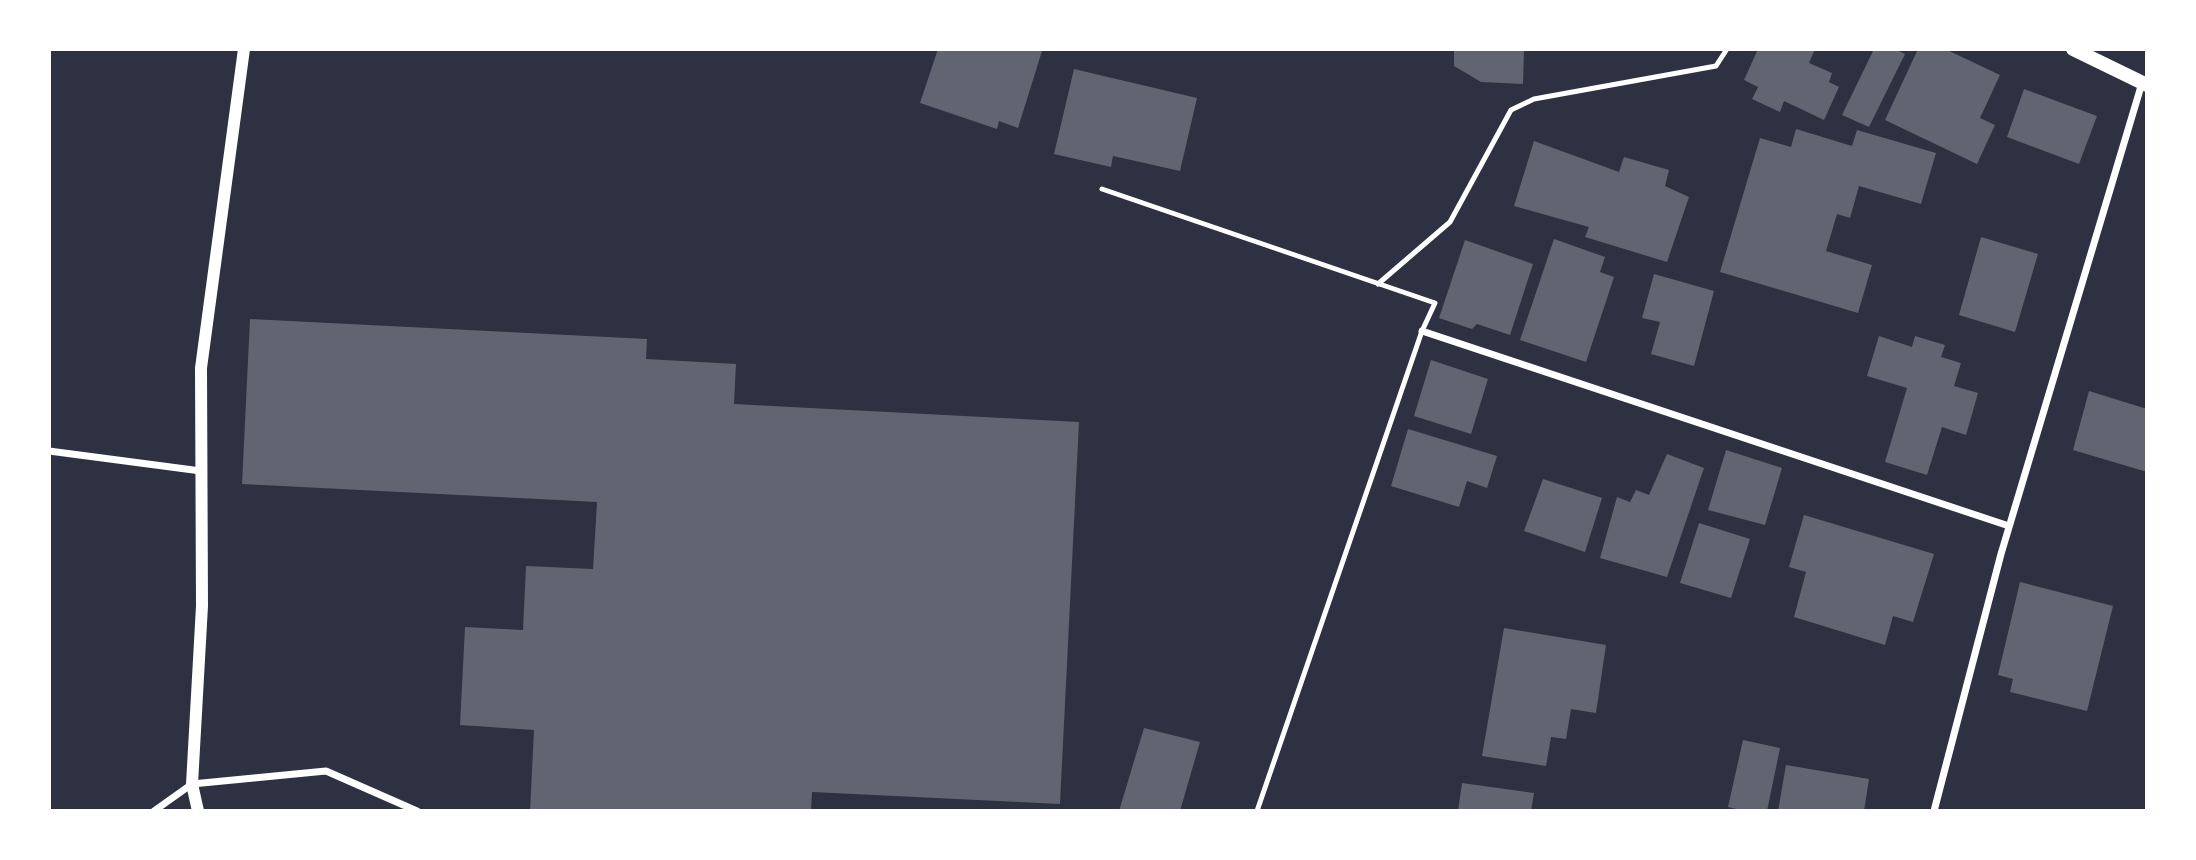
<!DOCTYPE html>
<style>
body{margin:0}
#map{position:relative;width:2196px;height:860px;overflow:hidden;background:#2d3142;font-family:Merriweather,serif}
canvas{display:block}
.frame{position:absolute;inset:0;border:51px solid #fff;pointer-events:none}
</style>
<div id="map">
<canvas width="2196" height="860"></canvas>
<div class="frame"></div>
</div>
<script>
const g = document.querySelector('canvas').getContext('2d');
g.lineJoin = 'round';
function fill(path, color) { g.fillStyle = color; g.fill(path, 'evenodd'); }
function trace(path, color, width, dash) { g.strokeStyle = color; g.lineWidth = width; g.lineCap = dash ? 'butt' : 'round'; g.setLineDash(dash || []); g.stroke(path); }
const building = new Path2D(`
 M 938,49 L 1035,49 L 1042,51 L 1018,128 L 999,121 L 997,129 L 920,103 Z
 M 1454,49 L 1524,49 L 1523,84 L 1481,82 L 1454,66 Z
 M 1758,49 L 1815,49 L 1809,63 L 1832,73 L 1829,82 L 1839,87 L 1824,120 L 1784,101 L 1780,112 L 1752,99 L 1758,87 L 1744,80 Z
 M 1874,49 L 1895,49 L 1905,54 L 1869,127 L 1842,115 Z
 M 1918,49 L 1945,49 L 2000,75 L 1980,118 L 1995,125 L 1977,164 L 1885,120 Z
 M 1074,69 L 1197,98 L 1180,171 L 1113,156 L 1111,167 L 1054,154 Z
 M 2024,89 L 2097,116 L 2079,164 L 2007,137 Z
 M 1796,129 L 1852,146 L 1857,130 L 1936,153 L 1921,204 L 1859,186 L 1850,218 L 1837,214 L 1826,251 L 1872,265 L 1858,313 L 1720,272 L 1760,138 L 1791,147 Z
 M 1534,141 L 1619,172 L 1624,157 L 1669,170 L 1665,186 L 1689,197 L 1667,262 L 1585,237 L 1589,227 L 1514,206 Z
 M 1981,237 L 2038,254 L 2015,332 L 1959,315 Z
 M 1554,239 L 1605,257 L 1600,272 L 1614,277 L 1586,362 L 1520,340 Z
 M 1465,240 L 1533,264 L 1510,335 L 1477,324 L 1472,329 L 1439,318 Z
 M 1654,274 L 1714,291 L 1694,366 L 1651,354 L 1660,322 L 1642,318 Z
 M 250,319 L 647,339 L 646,359 L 736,364 L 734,404 L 1079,422 L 1060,804 L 812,792 L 811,811 L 530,811 L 534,730 L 460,725 L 465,627 L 523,630 L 526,566 L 593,569 L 597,502 L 242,484 Z
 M 1879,336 L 1912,347 L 1915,336 L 1945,345 L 1941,357 L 1961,363 L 1954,386 L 1978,393 L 1966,435 L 1942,427 L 1927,475 L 1885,462 L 1907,388 L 1867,376 Z
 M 1431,360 L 1488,379 L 1471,434 L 1414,416 Z
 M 2089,391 L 2147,409 L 2147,472 L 2073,450 Z
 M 1408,429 L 1497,456 L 1487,488 L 1467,481 L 1459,507 L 1391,486 Z
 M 1726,450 L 1782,468 L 1765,525 L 1708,510 Z
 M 1667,454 L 1704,468 L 1667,577 L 1600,558 L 1617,497 L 1630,502 L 1636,490 L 1649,495 Z
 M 1543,479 L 1602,498 L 1585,552 L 1524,531 Z
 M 1804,515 L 1934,554 L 1913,622 L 1893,616 L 1885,645 L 1794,617 L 1806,572 L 1789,567 Z
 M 1699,523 L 1750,539 L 1731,598 L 1680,583 Z
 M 2020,582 L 2113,606 L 2087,711 L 2010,692 L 2013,679 L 1998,675 Z
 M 1504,628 L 1606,645 L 1596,713 L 1571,709 L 1566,739 L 1551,737 L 1546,766 L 1482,756 Z
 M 1144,728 L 1200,742 L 1180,811 L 1119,811 Z
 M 1743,740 L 1780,748 L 1767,811 L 1745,811 L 1728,807 Z
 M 1786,765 L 1869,779 L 1864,811 L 1778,811 Z
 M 1462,783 L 1534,793 L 1531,811 L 1458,811 Z`);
const service = new Path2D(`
 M 1102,189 L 1435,303 L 1422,331 L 1257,811
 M 1378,284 L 1450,222 L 1511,110 L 1534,99 L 1716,66 L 1727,49`);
const minor = new Path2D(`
 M 1422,331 L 2009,526
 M 49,451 L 201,471
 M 154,811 L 192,784 L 326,771 L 417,811
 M 1934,811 L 2001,554 L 2142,83`);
const tertiary = new Path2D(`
 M 198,811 L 192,784 L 202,606 L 201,368 L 244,49`);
const secondary = new Path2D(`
 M 2073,49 L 2147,85`);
fill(building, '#626471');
trace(service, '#fff', 5);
trace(minor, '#fff', 7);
trace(tertiary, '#fff', 12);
trace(secondary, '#fff', 14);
</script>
